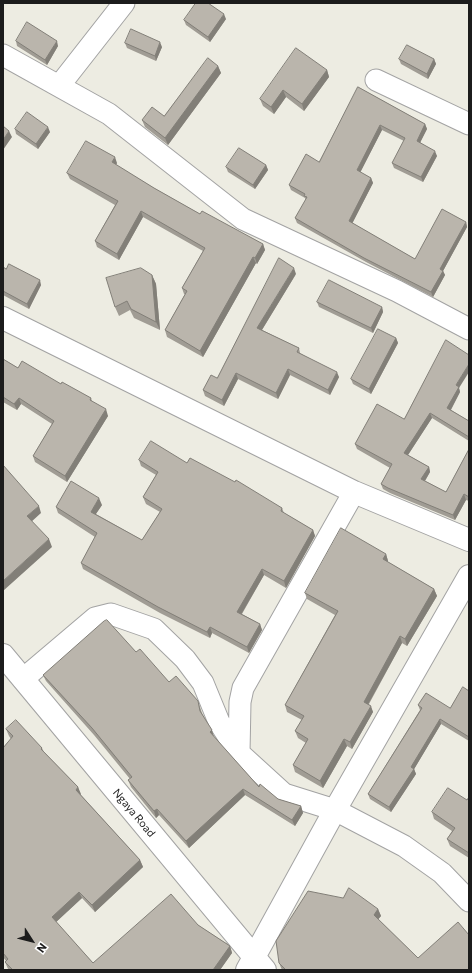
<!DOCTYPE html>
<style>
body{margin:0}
#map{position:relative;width:472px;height:973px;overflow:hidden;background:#edece2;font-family:Commissioner,sans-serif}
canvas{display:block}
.frame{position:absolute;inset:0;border:4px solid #1c1c1c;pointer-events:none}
.north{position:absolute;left:12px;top:921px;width:40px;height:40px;-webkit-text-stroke:3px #fff;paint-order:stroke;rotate:126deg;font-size:11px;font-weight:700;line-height:16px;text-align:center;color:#1c1c1c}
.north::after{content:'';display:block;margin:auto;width:14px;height:18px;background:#1c1c1c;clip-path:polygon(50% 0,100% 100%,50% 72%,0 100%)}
</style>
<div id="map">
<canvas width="472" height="973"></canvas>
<div class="frame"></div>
<div class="north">N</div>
</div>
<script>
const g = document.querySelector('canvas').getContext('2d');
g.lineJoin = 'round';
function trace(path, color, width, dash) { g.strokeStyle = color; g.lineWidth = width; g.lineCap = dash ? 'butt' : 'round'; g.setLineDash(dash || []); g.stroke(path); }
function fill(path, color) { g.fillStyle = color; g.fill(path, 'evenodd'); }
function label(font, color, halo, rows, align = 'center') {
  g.font = font + ' Commissioner,sans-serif'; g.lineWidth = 3; g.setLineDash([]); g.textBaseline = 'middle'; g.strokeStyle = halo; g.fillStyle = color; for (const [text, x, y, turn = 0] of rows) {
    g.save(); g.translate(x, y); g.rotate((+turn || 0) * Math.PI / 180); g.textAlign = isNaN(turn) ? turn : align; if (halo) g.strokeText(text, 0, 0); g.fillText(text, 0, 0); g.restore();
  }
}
const minor = new Path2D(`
 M 3,55 L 109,114 L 243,219 L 397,291 L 469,329
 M 376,80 L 469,124
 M 59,86 L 124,3
 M 23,679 L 95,618 L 111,614 L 154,629 L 185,659 L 203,683 L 219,722 L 239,753 L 284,794 L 335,810 L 404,846 L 442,873 L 469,901
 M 239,753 L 240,702 L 243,688 L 354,492`);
const tertiary = new Path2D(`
 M 3,318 L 354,492 L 469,540
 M 3,655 L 265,970
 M 247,970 L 335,810 L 469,576`);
const wall = new Path2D(`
 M 226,19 L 210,42 L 186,25 L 184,20 Z
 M 16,41 L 58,46 L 47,65 L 17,46 Z
 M 125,43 L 162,47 L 156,61 L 127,48 Z
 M 399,59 L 434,59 L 436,64 L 428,79 L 401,64 Z
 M 218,66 L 221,73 L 168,145 L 145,127 L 142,120 L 164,116 Z
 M 327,70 L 329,77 L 304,111 L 286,97 L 274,114 L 263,106 L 260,99 Z
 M 358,87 L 425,124 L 427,129 L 420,142 L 437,156 L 423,182 L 394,168 L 392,163 L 404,141 L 382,130 L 360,172 L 371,178 L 373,183 L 352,223 L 415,259 L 466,222 L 467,227 L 443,271 L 445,275 L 433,297 L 366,262 L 297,223 L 295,218 L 306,200 L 305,198 L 291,190 L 289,185 L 319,162 Z
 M 15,129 L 50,132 L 38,149 L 16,134 Z
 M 117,163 L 116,165 L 154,188 L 200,214 L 263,244 L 265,250 L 257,264 L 256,263 L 203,357 L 167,337 L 165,330 L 185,294 L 184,294 L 182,288 L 203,251 L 143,217 L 119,260 L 97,247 L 95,241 L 115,205 L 70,179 L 67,173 Z
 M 266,165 L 268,170 L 255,189 L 228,172 L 226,167 Z
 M 3,267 L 41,285 L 29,309 L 3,295 Z
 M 296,274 L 262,330 L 299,348 L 300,353 L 339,377 L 330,395 L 290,375 L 278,399 L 238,379 L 224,406 L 205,396 L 203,390 L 217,378 Z
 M 152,275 L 156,284 L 160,330 L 134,318 L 130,310 L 119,316 L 115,307 Z
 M 317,302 L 382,307 L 383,312 L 373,333 L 319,307 Z
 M 396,338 L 398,343 L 371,394 L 353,384 L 351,379 Z
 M 3,359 L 18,368 L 61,384 L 91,398 L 92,401 L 108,416 L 67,482 L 35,462 L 33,456 L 52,424 L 21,404 L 17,410 L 3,402 Z
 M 459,388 L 460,392 L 451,410 L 469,421 L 469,441 L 432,418 L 408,455 L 429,467 L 430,472 L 425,481 L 446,492 L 469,449 L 469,501 L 466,500 L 455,520 L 390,493 L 383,489 L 381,484 L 390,468 L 357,449 L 355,444 L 404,419 Z
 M 139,460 L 187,463 L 282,508 L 284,513 L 313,530 L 315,536 L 286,588 L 264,575 L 242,614 L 260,624 L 262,630 L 249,653 L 212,633 L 210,638 L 160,613 L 83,569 L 81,563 L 95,537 L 58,513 L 56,507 L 102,505 L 96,514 L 142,540 L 160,512 L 146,504 L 143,497 L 156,475 L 141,466 Z
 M 386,554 L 388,561 L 388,562 L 434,589 L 437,596 L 407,646 L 402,643 L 369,704 L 373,712 L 352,749 L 347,746 L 323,788 L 295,772 L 293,765 L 306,743 L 298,738 L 295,731 L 302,720 L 287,712 L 285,705 L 335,615 L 307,599 L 305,593 Z
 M 136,652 L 169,682 L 198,701 L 202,713 L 214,737 L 259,787 L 278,799 L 301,806 L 303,813 L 295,826 L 245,795 L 189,848 L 159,815 L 156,818 L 131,787 L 128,780 L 130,779 L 94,735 L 46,681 L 43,675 Z
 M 469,691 L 469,741 L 441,724 L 414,769 L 416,774 L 391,812 L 370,799 L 368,794 L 420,710 L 418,705 L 450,708 Z
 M 6,729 L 42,748 L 44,752 L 78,787 L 80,794 L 140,860 L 143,867 L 95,912 L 82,898 L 56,922 L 93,963 L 198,925 L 230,946 L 232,953 L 220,970 L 9,970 L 8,969 L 5,962 L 6,961 L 3,957 L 3,748 L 11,739 L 9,736 Z
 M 469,797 L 469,858 L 450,846 L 447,839 L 452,831 L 434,819 L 432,812 L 467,800 Z
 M 378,909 L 381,916 L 378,919 L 418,958 L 469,970 L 282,970 L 279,963 Z`);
const shadedWall = new Path2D(`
 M 224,14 L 226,19 L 210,42 L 208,37 Z
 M 57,41 L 58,46 L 47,65 L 45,60 Z
 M 160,42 L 162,47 L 156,61 L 155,56 Z
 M 434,59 L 436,64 L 428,79 L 427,74 Z
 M 218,66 L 221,73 L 168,145 L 165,138 Z
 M 327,70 L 329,77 L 304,111 L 302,104 Z
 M 283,90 L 286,97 L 274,114 L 271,107 Z
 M 425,124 L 427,129 L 419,145 L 417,141 Z
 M 380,125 L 382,130 L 359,175 L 357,170 Z
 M 48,127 L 50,132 L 38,149 L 36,144 Z
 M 9,131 L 12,137 L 3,150 L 3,140 Z
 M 435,151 L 437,156 L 423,182 L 421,177 Z
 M 115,157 L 117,163 L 114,168 L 112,162 Z
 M 266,165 L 268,170 L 255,189 L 253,185 Z
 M 371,178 L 373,183 L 351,226 L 349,221 Z
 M 141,211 L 143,217 L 119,260 L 117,254 Z
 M 466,222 L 467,227 L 443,271 L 445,275 L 433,297 L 431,292 L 440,269 Z
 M 263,244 L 265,250 L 257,264 L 255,258 Z
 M 253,257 L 256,263 L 203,357 L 200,351 Z
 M 294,268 L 296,274 L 260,333 L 257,328 Z
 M 152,275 L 156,284 L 160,330 L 156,322 Z
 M 40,280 L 41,285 L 29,309 L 27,304 Z
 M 382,307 L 383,312 L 373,333 L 371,328 Z
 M 396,338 L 398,343 L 371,394 L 369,389 Z
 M 469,364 L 469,372 L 459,388 L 460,392 L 449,413 L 447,408 L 456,385 Z
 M 288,369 L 290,375 L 278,399 L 276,393 Z
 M 337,372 L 339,377 L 330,395 L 328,390 Z
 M 236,373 L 238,379 L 224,406 L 222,400 Z
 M 19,398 L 21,404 L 17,410 L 14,404 Z
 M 106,409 L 108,416 L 67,482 L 65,476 Z
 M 430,413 L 432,418 L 406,458 L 404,453 Z
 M 429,467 L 430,472 L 423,484 L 421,479 Z
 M 464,494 L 466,500 L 455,520 L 453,515 Z
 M 99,498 L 102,505 L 93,518 L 91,512 Z
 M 39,506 L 41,513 L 30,523 L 27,516 Z
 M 313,530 L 315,536 L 286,588 L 284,581 Z
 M 49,539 L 52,547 L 3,591 L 3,581 Z
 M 386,554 L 388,561 L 385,566 L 383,559 Z
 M 262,569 L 264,575 L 239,618 L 237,612 Z
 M 434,589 L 437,596 L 407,646 L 405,639 Z
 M 260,624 L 262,630 L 249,653 L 247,647 Z
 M 210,627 L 212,633 L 210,638 L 207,632 Z
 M 400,636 L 402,643 L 366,708 L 364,702 Z
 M 371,706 L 373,712 L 352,749 L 350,742 Z
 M 440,719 L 441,724 L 413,771 L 414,769 L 416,774 L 391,812 L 389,807 L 411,767 Z
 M 212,730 L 214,737 L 210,732 Z
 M 344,739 L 347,746 L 323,788 L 320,781 Z
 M 78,787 L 81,794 L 79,797 L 76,790 Z
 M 243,789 L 245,795 L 189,848 L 186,841 Z
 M 301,806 L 303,813 L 295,826 L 292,820 Z
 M 157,809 L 159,815 L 156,818 L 154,811 Z
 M 140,860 L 143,867 L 95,912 L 92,905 Z
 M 79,892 L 82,898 L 54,924 L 52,917 Z
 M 378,909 L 381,916 L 376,922 L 374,915 Z
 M 230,946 L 232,953 L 220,970 L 213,970 Z`);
const building = new Path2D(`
 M 196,3 L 208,3 L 224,14 L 208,37 L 184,20 Z
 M 27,22 L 57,41 L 45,60 L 16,41 Z
 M 131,29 L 160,42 L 155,56 L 125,43 Z
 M 407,45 L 434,59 L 427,74 L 399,59 Z
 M 296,48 L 327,70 L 302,104 L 283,90 L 271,107 L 260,99 Z
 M 208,58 L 218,66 L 165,138 L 142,120 L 152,107 L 164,116 Z
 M 358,87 L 425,124 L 417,141 L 435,151 L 421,177 L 392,163 L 405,138 L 380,125 L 357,170 L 371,178 L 349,221 L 415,259 L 442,209 L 466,222 L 440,269 L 443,271 L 431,292 L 364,258 L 295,218 L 307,197 L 304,196 L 305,194 L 289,185 L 306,154 L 319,162 Z
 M 27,112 L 48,127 L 36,144 L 15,129 Z
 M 3,126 L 9,131 L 3,140 Z
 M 86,141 L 115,157 L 112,162 L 154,188 L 200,214 L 202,211 L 263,244 L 255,258 L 253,257 L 200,351 L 165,330 L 187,291 L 182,288 L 205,248 L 141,211 L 117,254 L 95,241 L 118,201 L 67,173 Z
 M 239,148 L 266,165 L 253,185 L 226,167 Z
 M 279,258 L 294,268 L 257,328 L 299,348 L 297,352 L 337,372 L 328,390 L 288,369 L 276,393 L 236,373 L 222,400 L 203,390 L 211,375 L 217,378 Z
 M 9,264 L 40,280 L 27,304 L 3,291 L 3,267 L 6,269 Z
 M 141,268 L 152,275 L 156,322 L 131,309 L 127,301 L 115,307 L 106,278 Z
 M 329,280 L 382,307 L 371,328 L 317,302 Z
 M 378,329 L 396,338 L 369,389 L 351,379 Z
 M 446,340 L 469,355 L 469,364 L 456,385 L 459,387 L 447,408 L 469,421 L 469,437 L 430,413 L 404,453 L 429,467 L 421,479 L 446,492 L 469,449 L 469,497 L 464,494 L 453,515 L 388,488 L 381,484 L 392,464 L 355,444 L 377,404 L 404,419 Z
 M 3,359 L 18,368 L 22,361 L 61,384 L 62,382 L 91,398 L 90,400 L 106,409 L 65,476 L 33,456 L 54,421 L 19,398 L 14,404 L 3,397 Z
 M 151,441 L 187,463 L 190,458 L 235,482 L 236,480 L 282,508 L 281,511 L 313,530 L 284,581 L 262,569 L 237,612 L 260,624 L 247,647 L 210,627 L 207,632 L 158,607 L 81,563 L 97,533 L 56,507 L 71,481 L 99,498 L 91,512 L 142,540 L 162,509 L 143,497 L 158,472 L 139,460 Z
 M 3,465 L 39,506 L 27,516 L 49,539 L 3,581 Z
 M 341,528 L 386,554 L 383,559 L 434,589 L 405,639 L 400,636 L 364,702 L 371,706 L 350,742 L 344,739 L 320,781 L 293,765 L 308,739 L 295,731 L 304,716 L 285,705 L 338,611 L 305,593 Z
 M 107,620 L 136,652 L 140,649 L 169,682 L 176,676 L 198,701 L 200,711 L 212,730 L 210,732 L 259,787 L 260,784 L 278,799 L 301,806 L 292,820 L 243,789 L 186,841 L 157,809 L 154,811 L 128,780 L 132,777 L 92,728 L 43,675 L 104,621 Z
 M 463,687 L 469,691 L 469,737 L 440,719 L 411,767 L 414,769 L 389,807 L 368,794 L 422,708 L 418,705 L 426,693 L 450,708 Z
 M 16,720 L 42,748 L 41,749 L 78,787 L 76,790 L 140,860 L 92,905 L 79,892 L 52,917 L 93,963 L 171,894 L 198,925 L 230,946 L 213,970 L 13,970 L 5,962 L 8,959 L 3,953 L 3,748 L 13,736 L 6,729 Z
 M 448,788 L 467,800 L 469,797 L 469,853 L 447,839 L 455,828 L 432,812 Z
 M 349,888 L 378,909 L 374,915 L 418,958 L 458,922 L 469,935 L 469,970 L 286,970 L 279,963 L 276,941 L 308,891 L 343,898 Z`);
const streetNames = [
 ["Ngaya Road",134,813,50]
];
trace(minor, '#a3a3a3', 23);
trace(tertiary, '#a3a3a3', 24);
trace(minor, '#fff', 21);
trace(tertiary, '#fff', 22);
fill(wall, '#a09c94');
fill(shadedWall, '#827f78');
fill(building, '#bab5ac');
trace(building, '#827f78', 1);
label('11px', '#1c1c1c', '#fff', streetNames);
</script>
